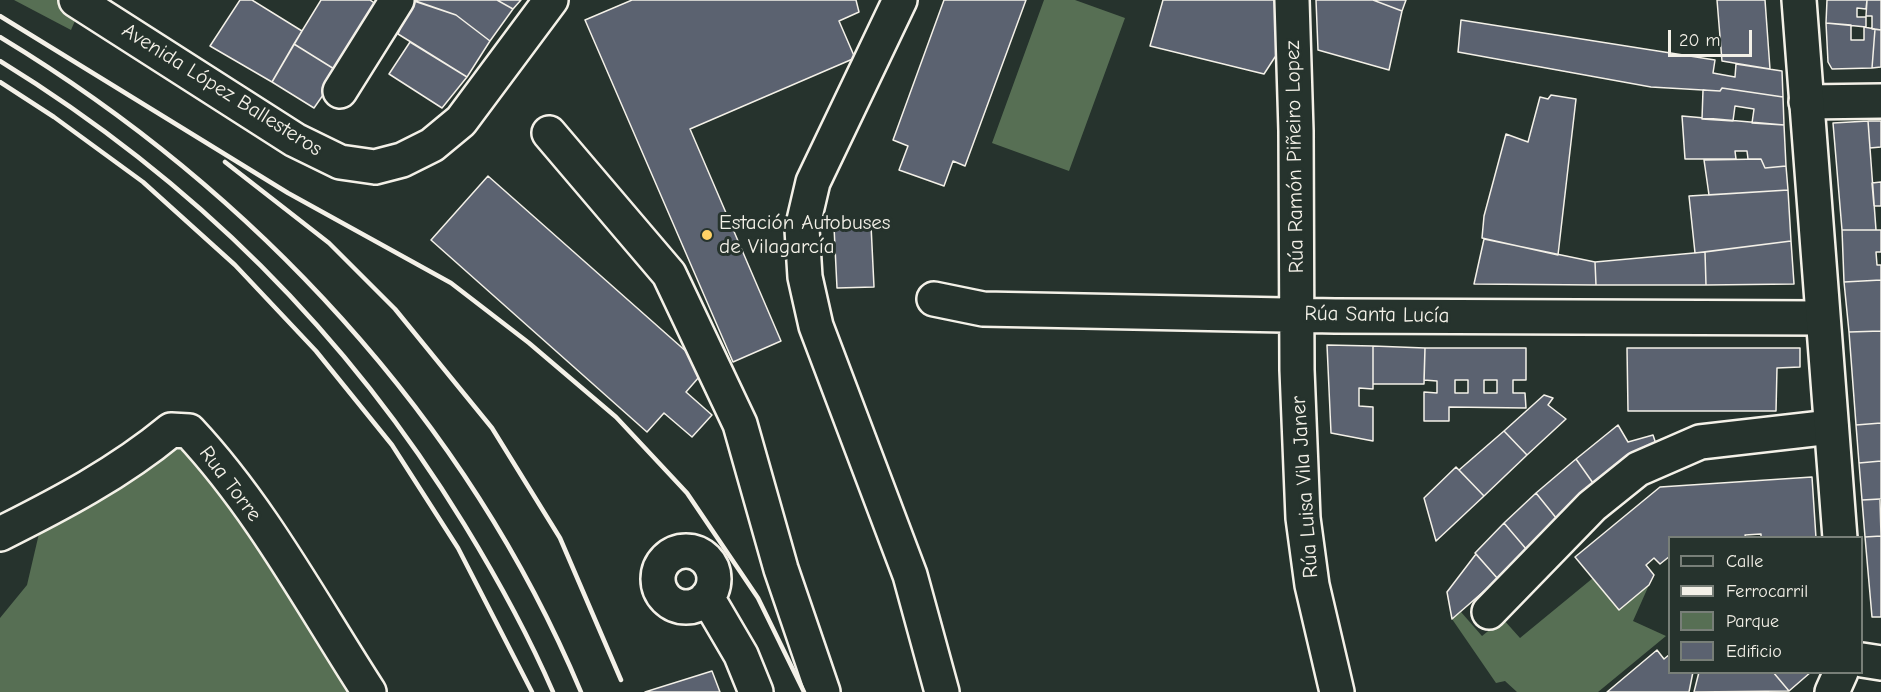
<!DOCTYPE html>
<meta charset="utf-8">
<style>
body{margin:0}
#map{position:relative;width:1881px;height:692px;overflow:hidden;background:#26332d;font-family:"Comic Neue",sans-serif}
canvas{display:block}
.legend{position:absolute;left:1668px;top:536px;width:195px;height:138px;box-sizing:border-box;background:#26332d;border:2px solid #787f78;margin:0;padding:8px 10px;list-style:none;font-size:18px;color:#f4f1e8}
.legend li{display:flex;align-items:center;gap:12px;height:30px}
.legend b{width:30px;border:2px solid #787f78}
.scale{position:absolute;left:1668px;top:30px;width:84px;height:27px;box-sizing:border-box;border:3px solid #f4f1e8;border-top:0;padding-left:8px;font-size:18px;line-height:21px;white-space:nowrap;color:#f4f1e8;-webkit-text-stroke:4px #26332d;paint-order:stroke}
</style>
<div id="map">
<canvas width="1881" height="692"></canvas>
<ul class="legend">
<li><b style="height:8px;background:#26332d"></b>Calle</li>
<li><b style="height:8px;background:#f4f1e8"></b>Ferrocarril</li>
<li><b style="height:16px;background:#576f54"></b>Parque</li>
<li><b style="height:16px;background:#5b6270"></b>Edificio</li>
</ul>
<div class="scale">20 m</div>
</div>
<script>
const g = document.querySelector('canvas').getContext('2d');
g.lineJoin = 'round';
function fill(path, color) { g.fillStyle = color; g.fill(path, 'evenodd'); }
function trace(path, color, width, dash) { g.strokeStyle = color; g.lineWidth = width; g.lineCap = dash ? 'butt' : 'round'; g.setLineDash(dash || []); g.stroke(path); }
function label(font, color, halo, rows, align = 'center') {
  g.font = font + ' "Comic Neue",sans-serif'; g.lineWidth = 6; g.setLineDash([]); g.textBaseline = 'middle'; g.strokeStyle = halo; g.fillStyle = color; for (const [text, x, y, turn = 0] of rows) {
    g.save(); g.translate(x, y); g.rotate((+turn || 0) * Math.PI / 180); g.textAlign = isNaN(turn) ? turn : align; if (halo) g.strokeText(text, 0, 0); g.fillText(text, 0, 0); g.restore();
  }
}
const green = new Path2D(`
 M 14,0 L 84,0 L 71,30 Z
 M 1044,0 L 1075,0 L 1125,18 L 1069,171 L 992,143 Z
 M 189,431 L 369,692 L 0,692 L 0,618 L 27,585 L 44,512 Z
 M 1593,578 L 1619,610 L 1649,585 L 1633,621 L 1666,636 L 1598,692 L 1517,692 L 1505,681 L 1496,683 L 1452,619 L 1461,612 L 1482,636 L 1503,619 L 1520,638 Z`);
const building = new Path2D(`
 M 240,0 L 252,0 L 302,31 L 272,82 L 210,46 Z
 M 321,0 L 370,0 L 380,7 L 339,72 L 294,44 Z
 M 411,0 L 456,15 L 490,41 L 467,77 L 398,34 Z
 M 413,0 L 497,0 L 513,9 L 490,41 L 456,15 Z
 M 497,0 L 521,0 L 513,9 Z
 M 632,0 L 856,0 L 859,12 L 839,21 L 855,58 L 690,129 L 781,341 L 733,362 L 585,20 Z
 M 944,0 L 1026,0 L 965,166 L 953,161 L 944,186 L 899,170 L 908,146 L 893,140 Z
 M 1163,0 L 1281,0 L 1284,60 L 1275,57 L 1264,74 L 1150,46 Z
 M 1316,0 L 1373,0 L 1402,11 L 1389,70 L 1318,50 Z
 M 1373,0 L 1406,0 L 1402,11 Z
 M 1717,0 L 1765,0 L 1770,69 L 1722,61 Z
 M 1827,0 L 1867,0 L 1866,9 L 1857,8 L 1857,17 L 1866,17 L 1866,27 L 1826,23 Z
 M 1867,0 L 1881,0 L 1881,30 L 1872,29 L 1872,16 L 1866,16 Z
 M 1461,20 L 1715,60 L 1713,73 L 1735,77 L 1736,64 L 1782,71 L 1783,97 L 1722,88 L 1720,91 L 1651,87 L 1458,52 Z
 M 1826,23 L 1851,25 L 1851,40 L 1864,40 L 1864,27 L 1875,29 L 1872,68 L 1832,69 L 1828,62 Z
 M 1875,29 L 1881,30 L 1881,67 L 1872,68 Z
 M 410,42 L 467,77 L 442,108 L 389,74 Z
 M 294,44 L 339,72 L 314,108 L 272,82 Z
 M 1722,88 L 1783,97 L 1784,125 L 1752,123 L 1754,109 L 1735,106 L 1733,121 L 1702,119 L 1703,90 L 1720,91 Z
 M 1551,95 L 1576,99 L 1558,255 L 1482,238 L 1484,216 L 1506,134 L 1528,142 L 1540,97 L 1548,99 Z
 M 1682,116 L 1784,125 L 1786,166 L 1765,168 L 1761,159 L 1748,159 L 1747,151 L 1735,151 L 1736,159 L 1685,159 Z
 M 1868,121 L 1881,121 L 1881,147 L 1870,148 Z
 M 1868,121 L 1876,230 L 1842,230 L 1833,123 Z
 M 1761,159 L 1765,168 L 1786,166 L 1788,190 L 1709,195 L 1704,160 Z
 M 488,176 L 706,369 L 686,392 L 712,415 L 692,437 L 664,413 L 647,432 L 431,240 Z
 M 1881,182 L 1881,206 L 1874,206 L 1872,183 Z
 M 1788,190 L 1791,241 L 1695,253 L 1689,196 Z
 M 871,225 L 874,287 L 837,288 L 834,227 Z
 M 1842,230 L 1881,230 L 1881,252 L 1876,252 L 1877,265 L 1881,265 L 1881,280 L 1844,282 Z
 M 1484,239 L 1595,262 L 1596,285 L 1474,284 Z
 M 1791,241 L 1794,284 L 1706,285 L 1705,252 Z
 M 1705,252 L 1706,285 L 1596,285 L 1595,262 Z
 M 1881,280 L 1881,331 L 1849,332 L 1844,282 Z
 M 1881,331 L 1881,423 L 1856,425 L 1849,332 Z
 M 1327,345 L 1373,346 L 1373,389 L 1359,388 L 1359,406 L 1373,407 L 1373,441 L 1331,433 Z
 M 1373,346 L 1425,348 L 1424,384 L 1373,384 Z
 M 1425,348 L 1526,348 L 1526,380 L 1513,380 L 1513,393 L 1525,393 L 1526,408 L 1449,407 L 1449,421 L 1424,421 L 1424,392 L 1437,393 L 1437,381 L 1424,380 ZM 1455,380 L 1468,380 L 1468,393 L 1455,393 ZM 1484,380 L 1497,380 L 1497,393 L 1484,393 Z
 M 1627,348 L 1800,348 L 1800,367 L 1777,368 L 1776,411 L 1628,411 Z
 M 1544,395 L 1553,398 L 1548,405 L 1566,419 L 1527,455 L 1504,431 Z
 M 1881,423 L 1881,461 L 1859,463 L 1856,425 Z
 M 1618,425 L 1628,442 L 1653,435 L 1657,447 L 1634,454 L 1593,483 L 1576,459 Z
 M 1504,431 L 1527,455 L 1484,496 L 1459,470 Z
 M 1576,459 L 1593,483 L 1557,519 L 1536,493 Z
 M 1881,461 L 1881,499 L 1862,500 L 1859,463 Z
 M 1456,467 L 1484,496 L 1436,541 L 1424,498 Z
 M 1812,477 L 1816,538 L 1761,538 L 1761,534 L 1745,535 L 1746,538 L 1670,538 L 1670,556 L 1660,564 L 1654,558 L 1646,565 L 1654,575 L 1649,585 L 1619,610 L 1575,557 L 1660,487 Z
 M 1536,493 L 1557,519 L 1527,550 L 1504,523 Z
 M 1880,499 L 1881,536 L 1865,537 L 1862,500 Z
 M 1504,523 L 1527,550 L 1498,579 L 1475,553 Z
 M 1881,536 L 1881,617 L 1872,617 L 1865,537 Z
 M 1476,554 L 1498,579 L 1452,619 L 1447,592 Z
 M 1657,650 L 1664,659 L 1670,654 L 1670,672 L 1693,672 L 1689,692 L 1607,692 Z
 M 712,671 L 720,692 L 645,692 Z
 M 1699,672 L 1773,672 L 1789,691 L 1694,692 Z
 M 1773,672 L 1811,672 L 1789,691 Z`);
const minor = new Path2D(`
 M 76,0 L 295,140 L 340,162 L 375,167 L 402,160 L 432,145 L 461,121 L 551,0
 M 900,0 L 813,182 L 802,229 L 805,277 L 816,326 L 910,575 L 942,692
 M 1292,0 L 1296,131 L 1297,370 L 1303,518 L 1312,585 L 1337,692
 M 340,91 L 397,0
 M 1806,102 L 1881,101
 M 549,133 L 669,274 L 740,424 L 781,569 L 823,692
 M 934,299 L 983,309 L 1335,316 L 1822,318
 M 0,534 C 60,504 119,473 171,430 L 189,431 C 261,508 312,604 369,692
 M658 579a28 28 0 1 1 56 0a28 28 0 1 1-56 0Z
 M 707,597 L 741,655 L 756,692
 M 1489,612 L 1592,506 L 1638,469 L 1700,442 L 1831,427`);
const major = new Path2D(`
 M 1799,0 L 1840,538
 M 1862,660 L 1881,663
 M 1832,692 L 1841,672`);
const rail = new Path2D(`
 M 0,16 L 288,193 L 451,283 L 529,343 L 616,417 L 687,493 L 758,598 L 804,692
 M 0,37 C 253,190 466,418 581,692
 M 0,61 C 192,179 346,331 464,524 C 497,578 528,634 553,692
 M 0,82 L 54,117 L 143,182 L 235,265 L 316,351 L 392,445 L 458,548 L 532,692
 M 225,162 L 329,243 L 395,309 L 492,428 L 560,538 L 621,680`);
const markers = [
 [707,235,6,"#ffd166"]
];
const streetNames = [
 ["Avenida López Ballesteros",222,90,32],
 ["Rúa Ramón Piñeiro Lopez",1295,157,-91],
 ["Rúa Santa Lucía",1377,315,1],
 ["Rua Torre",230,484,53],
 ["Rúa Luisa Vila Janer",1305,487,-94]
];
const poiNames = [
 ["Estación Autobuses",719,223],
 ["de Vilagarcía",719,247]
];
fill(green, '#576f54');
fill(building, '#5b6270');
trace(building, '#f4f1e8', 1.5);
trace(minor, '#f4f1e8', 38);
trace(major, '#f4f1e8', 38);
trace(minor, '#26332d', 33);
trace(major, '#26332d', 33);
trace(rail, '#f4f1e8', 4.5);
for (const [x, y, r, color] of markers) { const dot = new Path2D(); dot.arc(x, y, r, 0, 2 * Math.PI); g.fillStyle = color; g.fill(dot); trace(dot, '#26332d', 2); }
label('21px', '#f4f1e8', '#26332d', streetNames);
label('21px', '#f4f1e8', '#26332d', poiNames, 'left');
</script>
